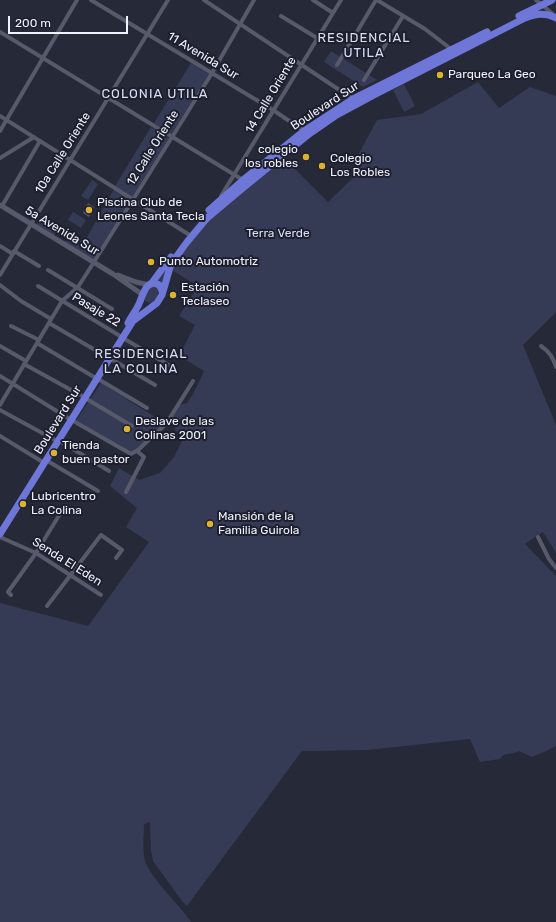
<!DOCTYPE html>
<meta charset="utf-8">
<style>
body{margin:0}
#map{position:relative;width:556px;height:922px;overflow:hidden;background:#262938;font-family:Rubik,sans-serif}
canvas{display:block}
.scale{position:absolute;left:8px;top:16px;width:120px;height:18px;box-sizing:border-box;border:2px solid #f0f2fc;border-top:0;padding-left:5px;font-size:12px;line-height:14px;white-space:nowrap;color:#f0f2fc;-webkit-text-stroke:3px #1d1f2e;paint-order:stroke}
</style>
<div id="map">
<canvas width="556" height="922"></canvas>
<div class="scale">200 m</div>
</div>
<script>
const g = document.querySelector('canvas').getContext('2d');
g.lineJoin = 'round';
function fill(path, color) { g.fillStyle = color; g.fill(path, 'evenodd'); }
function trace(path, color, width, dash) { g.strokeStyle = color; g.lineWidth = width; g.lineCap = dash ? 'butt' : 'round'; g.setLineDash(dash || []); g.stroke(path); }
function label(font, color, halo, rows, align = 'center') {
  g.font = font + ' Rubik,sans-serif'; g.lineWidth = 4; g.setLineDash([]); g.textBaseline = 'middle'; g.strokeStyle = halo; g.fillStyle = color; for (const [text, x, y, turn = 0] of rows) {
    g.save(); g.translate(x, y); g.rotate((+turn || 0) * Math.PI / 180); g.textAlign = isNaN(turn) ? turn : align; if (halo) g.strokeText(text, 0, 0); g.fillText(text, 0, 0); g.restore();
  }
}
const green = new Path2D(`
 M 331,51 L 377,80 L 363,87 L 324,62 Z
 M 191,63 L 209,74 L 171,134 L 154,123 Z
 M 478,82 L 499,108 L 530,87 L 556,96 L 556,312 L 523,345 L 556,425 L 556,553 L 543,532 L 525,544 L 556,576 L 556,746 L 544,752 L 532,757 L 519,751 C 514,754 508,753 503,755 L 500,759 L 480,762 L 470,739 L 367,750 L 302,751 L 187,906 L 182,901 L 153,861 L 151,851 L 150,822 L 144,824 C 144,836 142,849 145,861 C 151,879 180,905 191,922 L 0,922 L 0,603 L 88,626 L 149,542 L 126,527 L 137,508 L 110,486 L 119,468 L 139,480 L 160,473 L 174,457 L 185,435 L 180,434 L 175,430 L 175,424 L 171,418 L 180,405 L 187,403 L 193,394 L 204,371 L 179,356 L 195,325 L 179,316 L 198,286 L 167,267 L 162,283 L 157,279 L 214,214 L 282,159 L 286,160 L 328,202 L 359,172 L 357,157 L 377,120 L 421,114 Z
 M 404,84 L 415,106 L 404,112 L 393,90 Z
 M 151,127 L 169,138 L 132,197 L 115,186 Z
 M 92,180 L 98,184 L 88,200 L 81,196 Z
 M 114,189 L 131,199 L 94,260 L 63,242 L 75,238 L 81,240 L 86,239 Z
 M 73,212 L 86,220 L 81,228 L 68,220 Z
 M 41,218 L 58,228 L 54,236 L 36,225 Z
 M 152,286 L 158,287 C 160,295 157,302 149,303 L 145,301 C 144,294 148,291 152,286 Z
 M 101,383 L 166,424 L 134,452 L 126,452 L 75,422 Z`);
const water = new Path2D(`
 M 88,203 L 94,207 L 89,217 L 83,213 Z`);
const minor = new Path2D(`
 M 91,0 L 273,110 L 304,131
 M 204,0 L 353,99
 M 313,0 L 333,13
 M 377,0 L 425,29 L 451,49
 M 536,0 L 554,15
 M 281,16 L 317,38
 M 0,32 L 243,180
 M 337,65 L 376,0
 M 364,80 L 403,16
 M 0,116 L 188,234
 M 0,131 L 77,0
 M 0,158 L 34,137
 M 221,196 L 341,0
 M 2,206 L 40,141
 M 0,246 L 13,254
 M 14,251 L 39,266
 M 48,270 L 112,309
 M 0,275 L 168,0
 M 0,285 L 21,301 L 51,319
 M 38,286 L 120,336
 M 49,323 L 107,357
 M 11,326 L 39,340
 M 123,338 L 172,367
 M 37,343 L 94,377
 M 0,346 L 26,361
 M 541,346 C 550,352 553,358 556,367
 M 111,359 L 155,385
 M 24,364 L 82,396
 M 0,376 L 68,418 L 131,454 L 138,450 L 166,424 L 193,381
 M 98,379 L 147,408
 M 85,398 L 132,426
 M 0,405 L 62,301 L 78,287 L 94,262 L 212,73 L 254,0
 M 0,410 L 55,440
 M 0,436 L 41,461
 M 58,440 L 109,471
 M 46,460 L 98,491
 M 126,492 L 144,457 L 137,451
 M 0,537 L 36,553 L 101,595
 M 538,537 L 549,559 L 556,568
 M 11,595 L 8,592 L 36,553 L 63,509
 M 47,606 L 101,535 L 122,550 L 116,558`);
const tertiary = new Path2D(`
 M 0,205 L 113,274 L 143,295
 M 118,275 L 136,282 L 149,285`);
const trunk = new Path2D(`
 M 519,16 L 552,0
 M 209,210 L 243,180 L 304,131 L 353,99 L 487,32
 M 151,284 L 171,257
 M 128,323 C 131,317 135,312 138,306 C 142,299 145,279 157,284 C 161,285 161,288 162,291
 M 0,534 L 133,321 L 157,303 L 162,295 L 171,264 L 187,242 L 207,218 L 244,187 L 309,134 L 335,116 L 374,95 L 525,18 C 536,14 545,12 556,18`);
const markers = [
 [440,75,4,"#dcb233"],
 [306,157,4,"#dcb233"],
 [322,166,4,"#dcb233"],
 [89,210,4,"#dcb233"],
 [151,262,4,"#dcb233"],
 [173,295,4,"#dcb233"],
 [127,429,4,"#dcb233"],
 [54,453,4,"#dcb233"],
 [23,504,4,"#dcb233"],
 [210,524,4,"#dcb233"]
];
const streetNames = [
 ["11 Avenida Sur",203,56,31],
 ["14 Calle Oriente",271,95,-59],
 ["Boulevard Sur",325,106,-33],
 ["12 Calle Oriente",153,148,-58],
 ["10a Calle Oriente",63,153,-58],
 ["5a Avenida Sur",62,231,31],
 ["Pasaje 22",96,310,31],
 ["Boulevard Sur",58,420,-58],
 ["Senda El Eden",67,562,32]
];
const poiNames = [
 ["Parqueo La Geo",448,75],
 ["colegio",298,150,"right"],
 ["los robles",298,164,"right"],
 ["Colegio",330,159],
 ["Los Robles",330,173],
 ["Piscina Club de",97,203],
 ["Leones Santa Tecla",97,217],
 ["Punto Automotriz",159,262],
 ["Estación",181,288],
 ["Teclaseo",181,302],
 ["Deslave de las",135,422],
 ["Colinas 2001",135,436],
 ["Tienda",62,446],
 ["buen pastor",62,460],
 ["Lubricentro",31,497],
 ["La Colina",31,511],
 ["Mansión de la",218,517],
 ["Familia Guirola",218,531]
];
const parkNames = [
 ["Terra Verde",278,234]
];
const neighbourhoodNames = [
 ["RESIDENCIAL",364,38],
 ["UTILA",364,53],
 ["COLONIA UTILA",155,94],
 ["RESIDENCIAL",141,354],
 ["LA COLINA",141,369]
];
fill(green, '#363b55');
fill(water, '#4a5078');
trace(minor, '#575a6b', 4);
trace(tertiary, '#575a6b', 5);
trace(trunk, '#6e77d8', 7);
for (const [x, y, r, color] of markers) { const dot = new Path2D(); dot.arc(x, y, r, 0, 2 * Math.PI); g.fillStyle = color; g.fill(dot); trace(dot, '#1d1f2e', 1.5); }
label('12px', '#f0f2fc', '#1d1f2e', streetNames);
label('12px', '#f0f2fc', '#1d1f2e', poiNames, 'left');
label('12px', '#dadffb', '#1d1f2e', parkNames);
g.letterSpacing = '1px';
label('13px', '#dadef2', '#1d1f2e', neighbourhoodNames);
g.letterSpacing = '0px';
</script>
